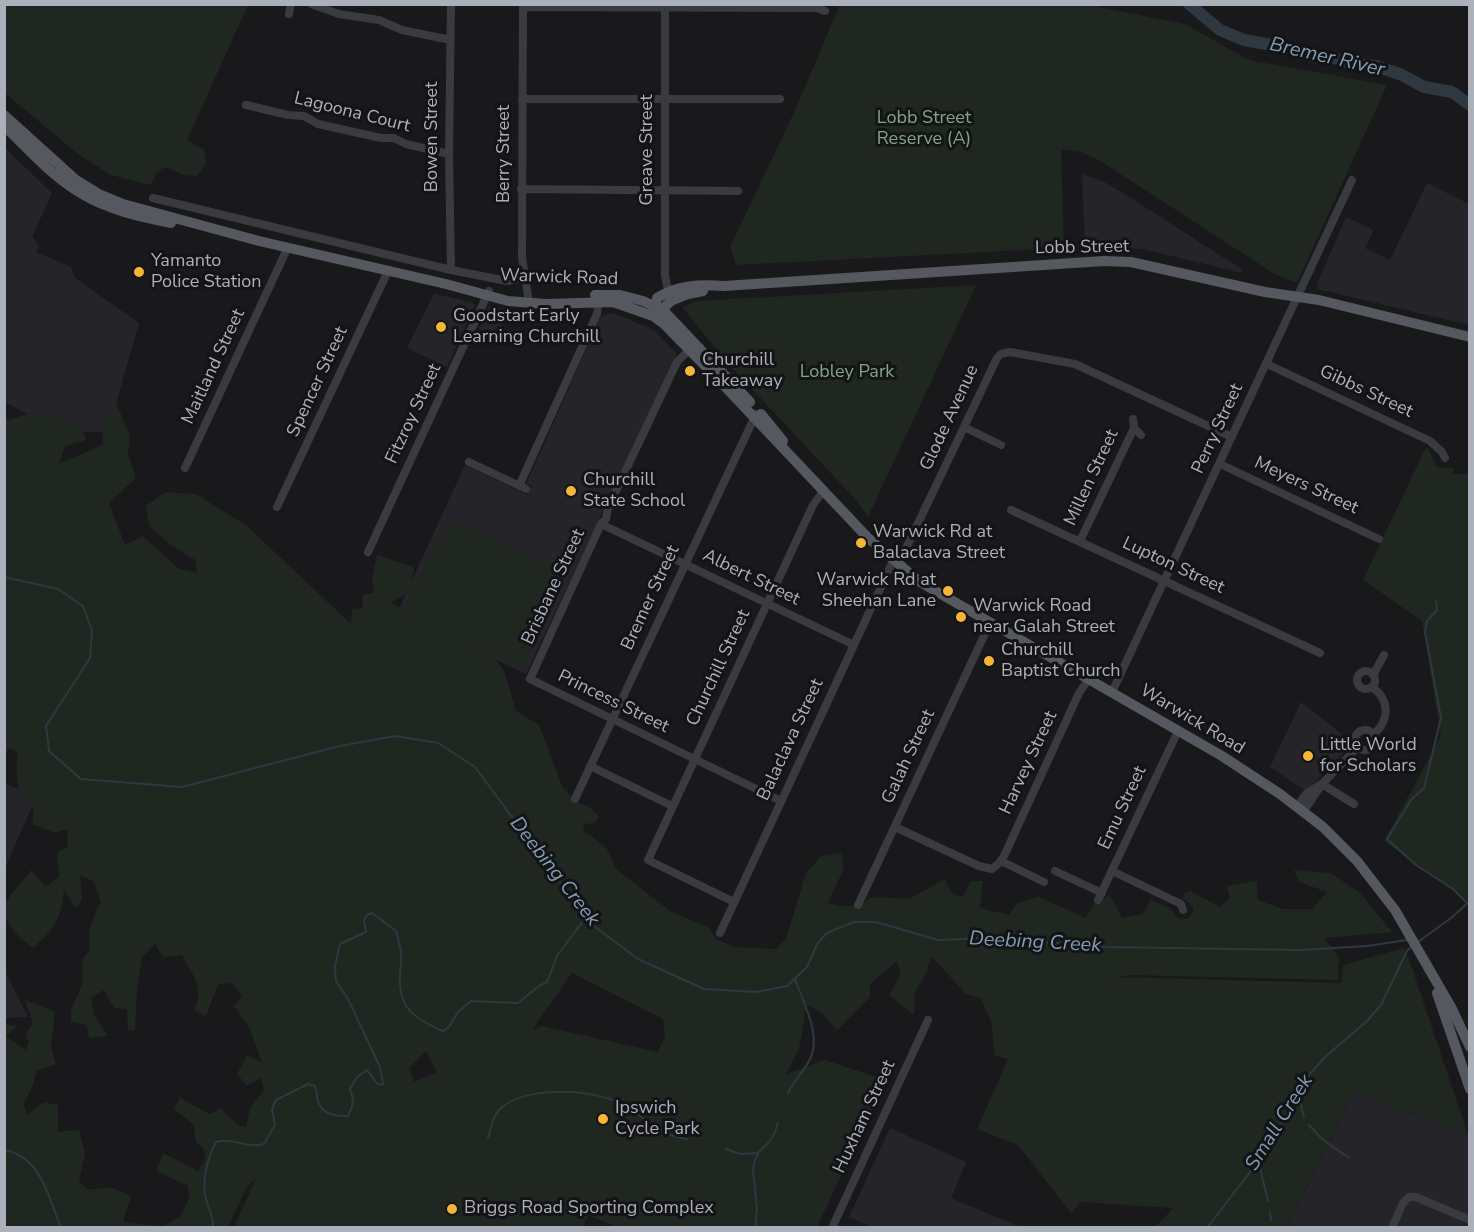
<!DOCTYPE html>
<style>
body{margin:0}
#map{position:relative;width:1474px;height:1232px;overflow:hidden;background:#19191c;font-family:"Nunito Sans",sans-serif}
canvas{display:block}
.frame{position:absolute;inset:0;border:6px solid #acb0bb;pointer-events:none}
</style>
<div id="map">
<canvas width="1474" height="1232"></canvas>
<div class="frame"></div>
</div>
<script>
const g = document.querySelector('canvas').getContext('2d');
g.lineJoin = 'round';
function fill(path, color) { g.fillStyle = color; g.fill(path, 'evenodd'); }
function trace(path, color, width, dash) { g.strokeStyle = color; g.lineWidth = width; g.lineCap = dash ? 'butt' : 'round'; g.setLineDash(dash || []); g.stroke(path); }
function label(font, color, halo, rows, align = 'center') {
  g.font = font + ' "Nunito Sans",sans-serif'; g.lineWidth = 6; g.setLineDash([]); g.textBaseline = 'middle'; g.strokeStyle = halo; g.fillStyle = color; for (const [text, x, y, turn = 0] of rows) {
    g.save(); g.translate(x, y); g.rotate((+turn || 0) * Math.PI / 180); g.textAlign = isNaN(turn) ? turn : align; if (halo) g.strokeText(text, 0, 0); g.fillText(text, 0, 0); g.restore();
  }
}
const built = new Path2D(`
 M 4,147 L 52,193 L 32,237 L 39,246 L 36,252 L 71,267 L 75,278 L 139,323 L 108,432 L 82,432 L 31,416 L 5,402 Z
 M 1082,174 L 1104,182 L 1120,191 L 1243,270 L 1242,273 L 1143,249 L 1085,246 Z
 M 1427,183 L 1469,204 L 1469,325 L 1318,289 L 1317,284 L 1346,217 L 1374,230 L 1365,248 L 1390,260 Z
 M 434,294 L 472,302 L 475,306 L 447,367 L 407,348 Z
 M 489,306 L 507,309 L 498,338 L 478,331 Z
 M 613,313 L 654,330 L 677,354 L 526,674 L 397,613 L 465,465 L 527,495 L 531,486 L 526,484 L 601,316 Z
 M 1301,702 L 1351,741 L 1352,745 L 1306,791 L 1270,767 Z
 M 5,784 L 37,795 L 5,868 Z
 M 4,971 L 5,971 L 28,1017 L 5,1018 Z
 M 1354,1092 L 1468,1135 L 1469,1227 L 1287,1228 Z
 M 890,1128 L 966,1162 L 951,1198 L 1020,1227 L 872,1227 L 849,1217 Z`);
const green = new Path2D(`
 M 840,4 L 1089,5 L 1185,24 L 1249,60 L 1387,85 L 1297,283 L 1276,275 L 1099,160 L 1081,152 L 1061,149 L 1064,248 L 736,265 L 730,247 L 797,106 Z
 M 4,5 L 248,5 L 187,140 L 204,150 L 206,164 L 197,176 L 184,175 L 165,167 L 157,172 L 151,185 L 111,175 L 79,155 L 5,93 Z
 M 976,285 L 868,517 L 855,499 L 725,360 L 682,307 L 698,301 Z
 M 117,405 L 130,436 L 128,454 L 136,478 L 109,503 L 125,545 L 143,536 L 179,569 L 197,573 L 195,560 L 168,543 L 149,526 L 146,506 L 165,492 L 196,494 L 247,526 L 351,624 L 352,609 L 363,608 L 363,595 L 374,592 L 372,577 L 377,555 L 414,567 L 410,592 L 390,603 L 406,611 L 405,606 L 423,567 L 454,521 L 563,574 L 563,584 L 525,665 L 519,665 L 458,637 L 491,654 L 504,671 L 516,711 L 539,725 L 563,788 L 577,802 L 591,808 L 599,817 L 595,823 L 584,824 L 583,828 L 587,834 L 592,836 L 607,849 L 616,869 L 670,911 L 708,927 L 716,939 L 734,947 L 776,949 L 786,939 L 806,873 L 821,856 L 841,853 L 844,868 L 828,903 C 848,907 855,910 872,897 L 909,899 L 945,879 L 950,890 L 957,896 L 962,897 L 971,881 L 983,881 L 980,908 L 1009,915 L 1017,903 L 1039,897 L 1086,918 L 1095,902 L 1110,895 L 1122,918 L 1143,914 L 1150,900 L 1170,908 L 1178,918 L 1187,919 C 1198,907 1194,907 1183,899 L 1184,894 L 1190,891 L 1220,907 L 1230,898 L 1227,886 L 1257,881 L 1257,900 L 1283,909 L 1312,909 L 1327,892 L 1299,882 L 1294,870 L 1331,873 L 1360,893 L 1392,932 L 1324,938 L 1339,957 L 1338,980 L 1130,975 L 1115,977 L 1342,983 L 1343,965 L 1404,948 L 1410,962 L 1468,1135 L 1354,1092 L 1287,1227 L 1156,1227 L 1173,1208 L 1081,1202 L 1071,1213 L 1018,1145 L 977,1129 L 1008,1059 L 995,1056 L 991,1022 L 981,998 L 966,994 L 931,956 L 927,972 L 915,992 L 914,1015 L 889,995 L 901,974 L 897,961 L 870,984 L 870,997 L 837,1030 L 823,1014 L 807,1004 L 799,1048 L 786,1074 L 825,1060 L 886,1080 L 817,1227 L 617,1227 L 588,1215 L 583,1228 L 234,1227 L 256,1178 L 246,1189 L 228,1227 L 8,1228 L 5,1219 L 5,1024 L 17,1026 L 6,1036 L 25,1050 L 29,1043 L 25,1035 L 33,1023 L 25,1000 L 55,1012 L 51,1046 L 56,1065 L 37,1070 L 33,1085 L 24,1104 L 27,1115 L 44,1102 L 58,1105 L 58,1132 L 79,1130 L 85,1154 L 79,1181 L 87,1189 L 113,1188 L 131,1196 L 123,1222 L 163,1227 L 180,1216 L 189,1199 L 188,1186 L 156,1171 L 163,1153 L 198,1171 L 205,1159 L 204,1149 L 196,1142 L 194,1125 L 174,1109 L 180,1098 L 210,1114 L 220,1108 L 239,1126 L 246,1127 L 250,1108 L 264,1090 L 261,1078 L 247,1086 L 237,1074 L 247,1055 L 262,1063 L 250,1029 L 234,1006 L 242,997 L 232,983 L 218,984 L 206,1016 L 194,1010 C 205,988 193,975 182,955 L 163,957 L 155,944 L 142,957 L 137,989 L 135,1030 L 128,1030 L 127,1009 L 114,1008 L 104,990 L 91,997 L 94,1015 L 108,1036 L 89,1038 L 87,1025 L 71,1022 L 71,1011 L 83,981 L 82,960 L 90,949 C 87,931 92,918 101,902 L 93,881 L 80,875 L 82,900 L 76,908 L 64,890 C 61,920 54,929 33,948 C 21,939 0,922 6,903 C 12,891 24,881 31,870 L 46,887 L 59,876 L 57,853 L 68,846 L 67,829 L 55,833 L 32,824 L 34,811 C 15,786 15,783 18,752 L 10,749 L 5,752 L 5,416 L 9,420 L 35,411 L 81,426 L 86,440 L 65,446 L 59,464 L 102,445 L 105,415 ZM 572,973 L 663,1019 L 665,1036 L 658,1052 L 542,1026 L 532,1030 ZM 426,1051 L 437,1072 L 414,1082 L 409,1068 Z
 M 1426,447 C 1438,459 1428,471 1453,468 L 1453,474 L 1469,474 L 1469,902 L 1384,841 L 1441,736 L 1422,621 L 1363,580 Z`);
const stream = new Path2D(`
 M 4,577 L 58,589 L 83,606 L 92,631 L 90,658 L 46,726 L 49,751 L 81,779 L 182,787 L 340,746 L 395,736 L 438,743 L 475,767 L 591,924 L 638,959 L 704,989 L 756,992 L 787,986 L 807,967 L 817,944 L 827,933 L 854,922 L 876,922 L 938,940 L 990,938 L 1104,947 L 1301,950 L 1367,946 L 1407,940
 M 1436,601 L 1437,610 L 1427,621 L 1425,632 L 1441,718 L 1424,788 L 1411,800 L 1387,839 L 1416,865 L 1453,889 L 1467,903
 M 1418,942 L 1451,918 L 1470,901
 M 788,1093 C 794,1081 803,1072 809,1061 C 823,1037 803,1002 795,979
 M 1298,1094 L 1304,1117
 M 1309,1125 L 1322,1139 L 1349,1158
 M 488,1138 C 491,1128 492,1117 500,1109 C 524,1086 588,1089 615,1101 C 643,1112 652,1134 687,1139
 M 726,1149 L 740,1154 L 758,1153
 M 4,1150 C 41,1156 49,1198 61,1228
 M 1261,1160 L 1260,1168 L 1268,1201
 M 1270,1212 L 1271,1220
 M 213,1228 C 213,1212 209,1212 206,1199 C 201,1182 208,1157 216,1142 C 235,1137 245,1149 264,1144 L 275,1125 L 272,1109 L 276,1100 L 308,1084 L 315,1086 C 317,1091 316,1095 318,1101 C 322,1115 335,1116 348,1116 C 354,1105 354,1100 350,1089 L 357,1077 L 367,1070 L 376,1082 L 380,1085 L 383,1084 L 380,1067 L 348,999 L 336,981 L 335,966 L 340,944 L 366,932 L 364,920 L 367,915 L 372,913 L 396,931 C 398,939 401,947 401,954 C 402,963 399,973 400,982 C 400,1011 420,1021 443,1031 L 449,1027 L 458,1012 L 471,1001 L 518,1003 L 539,986 L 547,982 L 557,956 L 586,917
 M 755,1228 L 757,1208 L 753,1171 L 754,1163 L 758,1153 L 770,1141 L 774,1134 L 778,1123
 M 1207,1228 L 1263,1155 L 1309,1075 L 1325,1057 L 1367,1021 L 1381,1005 L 1407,951 L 1411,947`);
const river = new Path2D(`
 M 1189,4 L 1220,30 L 1244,40 L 1289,48 L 1314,57 L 1331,57 L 1349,63 L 1376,66 L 1402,75 L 1424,87 L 1452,92 L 1470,105`);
const minor = new Path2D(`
 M 311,4 L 339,14 L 379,20 L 402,30 L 451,40
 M 523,5 L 522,257 L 529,303
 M 523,7 L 816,8 L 825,11
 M 665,8 L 665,276 L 668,291
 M 289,14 L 291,4
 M 522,99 L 780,99
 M 246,105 L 288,115 L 304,116 L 318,124 L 381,138 L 394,138 L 406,144 L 449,154
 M 521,189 L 738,191
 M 153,198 L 451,270 L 507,281 L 525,278
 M 451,270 L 449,154 L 451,4
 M 689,350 L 677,362 L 608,508 L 606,519 L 601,524 L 530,679 L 781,801
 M 1267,364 L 1430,441 L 1442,452 L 1445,458
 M 1133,419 L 1134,428 L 1141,435
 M 964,427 L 1001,445
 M 469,462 L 526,489
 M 1220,464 L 1379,539
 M 185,468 L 288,247
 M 519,486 L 597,314 L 599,298
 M 277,507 L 388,271
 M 1011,510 L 1320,653
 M 601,524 L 854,645
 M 1080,541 L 1134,428
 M 368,552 L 489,291
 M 898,565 L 997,358 L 1001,354 L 1010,352 L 1075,364 L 1232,437
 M1357 680a9 9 0 1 1 18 0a9 9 0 1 1-18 0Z
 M 1373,675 L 1384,655
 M 1372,687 C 1390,700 1390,720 1373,735
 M 1112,692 L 1352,180
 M1355 740a10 10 0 1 1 20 0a10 10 0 1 1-20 0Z
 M 590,766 L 672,806
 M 1322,784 L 1354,804
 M 575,799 L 756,414
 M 1297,806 L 1307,793 L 1321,784
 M 1304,811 L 1322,784 L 1358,747
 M 895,827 L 979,866 L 992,869 L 999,863 L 1004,856 L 1079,693 L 1089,679
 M 1001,861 L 1044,882
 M 1055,871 L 1102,893
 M 1112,871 L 1181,904 L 1183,910
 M 1098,900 L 1178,731
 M 734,902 L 648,860 L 813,505 L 824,490
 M 858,905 L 990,623
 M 720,933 L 893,561
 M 832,1228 L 928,1020
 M 1392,1228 L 1403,1203 L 1409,1197 L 1416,1197 L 1470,1220`);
const major = new Path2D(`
 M 4,115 L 76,180 L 99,194 L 123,204 L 259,241 L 446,284 L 508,301 L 545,304 L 613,302 L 653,316 L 664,324 L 715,376 L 868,538 L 920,582 L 1222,756 L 1280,794 L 1323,827 L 1357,861 L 1395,910 L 1451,1007 L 1470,1047
 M 4,126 C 29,149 52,177 82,194 C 109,210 140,217 171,223
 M 595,295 L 620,295 L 643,301 L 663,310 L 750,402
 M 659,312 L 671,301 L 688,294 L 703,291
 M 653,316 L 657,298 C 677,285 700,284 724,286 L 1104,261 L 1131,262 L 1265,292 L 1319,300 L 1470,337
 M 761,414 L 783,441
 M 1437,993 L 1470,1089`);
const markers = [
 [139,272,6,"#f5b637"],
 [441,327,6,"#f5b637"],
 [690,371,6,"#f5b637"],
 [571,491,6,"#f5b637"],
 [861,543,6,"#f5b637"],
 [948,591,6,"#f5b637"],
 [961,617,6,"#f5b637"],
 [989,661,6,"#f5b637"],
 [1308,756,6,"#f5b637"],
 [603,1119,6,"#f5b637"],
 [452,1209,6,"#f5b637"]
];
const streetNames = [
 ["Lagoona Court",352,113,14],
 ["Bowen Street",433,137,-90],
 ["Greave Street",648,150,-90],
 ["Berry Street",505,154,-90],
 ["Lobb Street",1082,248,-1],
 ["Warwick Road",559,278,2],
 ["Maitland Street",214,367,-65],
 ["Spencer Street",318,382,-65],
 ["Gibbs Street",1366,392,25],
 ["Fitzroy Street",414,414,-65],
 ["Glode Avenue",950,418,-65],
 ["Perry Street",1218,429,-65],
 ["Millen Street",1092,478,-65],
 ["Meyers Street",1306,486,25],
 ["Lupton Street",1173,566,25],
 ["Albert Street",751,578,26],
 ["Brisbane Street",554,587,-65],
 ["Bremer Street",651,598,-65],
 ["Churchill Street",719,668,-65],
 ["Princess Street",613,702,26],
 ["Warwick Road",1192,720,31],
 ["Balaclava Street",791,740,-65],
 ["Galah Street",909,757,-65],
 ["Harvey Street",1029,763,-65],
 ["Emu Street",1123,808,-65],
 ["Huxham Street",865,1117,-65]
];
const parkNames = [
 ["Lobb Street",924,119],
 ["Reserve (A)",924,140],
 ["Lobley Park",847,373]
];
const poiNames = [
 ["Yamanto",151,262],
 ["Police Station",151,283],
 ["Goodstart Early",453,317],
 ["Learning Churchill",453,338],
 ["Churchill",702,361],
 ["Takeaway",702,382],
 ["Churchill",583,481],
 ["State School",583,502],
 ["Warwick Rd at",873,533],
 ["Balaclava Street",873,554],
 ["Warwick Rd at",936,581,"right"],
 ["Sheehan Lane",936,602,"right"],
 ["Warwick Road",973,607],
 ["near Galah Street",973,628],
 ["Churchill",1001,651],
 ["Baptist Church",1001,672],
 ["Little World",1320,746],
 ["for Scholars",1320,767],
 ["Ipswich",615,1109],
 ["Cycle Park",615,1130],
 ["Briggs Road Sporting Complex",464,1209]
];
const waterNames = [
 ["Bremer River",1327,58,13],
 ["Deebing Creek",554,872,52],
 ["Deebing Creek",1035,943,3],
 ["Small Creek",1280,1123,-58]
];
fill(built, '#252529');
fill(green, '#1f2720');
trace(stream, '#2f3840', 2);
trace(river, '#2f3840', 12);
trace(minor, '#3a3b41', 8);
trace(major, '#565860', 10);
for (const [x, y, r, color] of markers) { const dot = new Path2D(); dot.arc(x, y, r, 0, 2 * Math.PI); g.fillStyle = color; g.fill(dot); trace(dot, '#141417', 2); }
label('18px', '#acb0bb', '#141417', streetNames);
label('18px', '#82a685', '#141417', parkNames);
label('18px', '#acb0bb', '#141417', poiNames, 'left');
label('italic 20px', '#829eb6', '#141417', waterNames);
</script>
